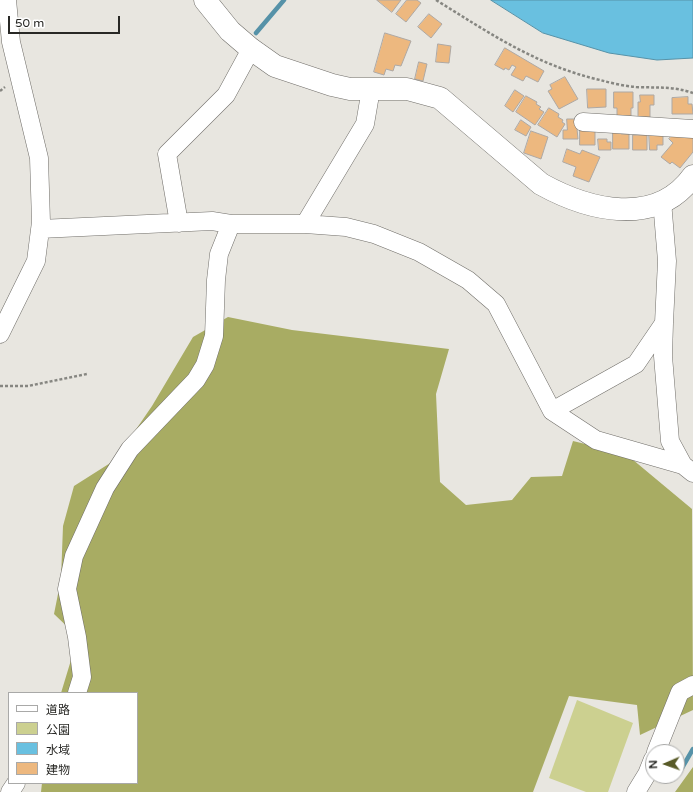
<!DOCTYPE html>
<meta charset="utf-8">
<style>
body{margin:0}
#map{position:relative;width:693px;height:792px;overflow:hidden;background:#e8e6e0;font-family:"Varela Round","Noto Sans JP",sans-serif}
canvas{display:block}
.legend{position:absolute;left:8px;top:692px;width:130px;height:92px;box-sizing:border-box;background:#fff;border:1px solid #a9a9a8;margin:0;padding:5px 7px;list-style:none;font-size:12px;color:#282825}
.legend li{display:flex;align-items:center;gap:8px;height:20px}
.legend b{width:20px;border:1px solid #a9a9a8}
.north{position:absolute;left:645px;top:744px;width:40px;height:40px;box-sizing:border-box;background:#fff;border:1px solid #a9a9a8;border-radius:50%;rotate:268deg;font-size:11px;font-weight:700;line-height:16px;text-align:center;color:#282825}
.north::after{content:'';display:block;margin:auto;width:14px;height:18px;background:#585a27;clip-path:polygon(50% 0,100% 100%,50% 72%,0 100%)}
.scale{position:absolute;left:8px;top:16px;width:112px;height:18px;box-sizing:border-box;border:2px solid #282825;border-top:0;padding-left:5px;font-size:12px;line-height:14px;white-space:nowrap;color:#282825;-webkit-text-stroke:3px #fff;paint-order:stroke}
</style>
<div id="map">
<canvas width="693" height="792"></canvas>
<ul class="legend">
<li><b style="height:5px;background:#fff"></b>道路</li>
<li><b style="height:11px;background:#ccd090"></b>公園</li>
<li><b style="height:11px;background:#69c0e0"></b>水域</li>
<li><b style="height:11px;background:#edb87f"></b>建物</li>
</ul>
<div class="north">N</div>
<div class="scale">50 m</div>
</div>
<script>
const g = document.querySelector('canvas').getContext('2d');
g.lineJoin = 'round';
function fill(path, color) { g.fillStyle = color; g.fill(path, 'evenodd'); }
function trace(path, color, width, dash) { g.strokeStyle = color; g.lineWidth = width; g.lineCap = dash ? 'butt' : 'round'; g.setLineDash(dash || []); g.stroke(path); }
const green = new Path2D(`
 M 577,700 L 633,723 L 608,792 L 586,792 L 549,778 Z`);
const forest = new Path2D(`
 M 228,317 L 292,330 L 449,349 L 436,394 L 440,482 L 466,505 L 512,500 L 531,477 L 562,476 L 573,441 L 626,454 L 692,509 L 693,710 L 640,735 L 637,705 L 569,696 L 533,792 L 41,792 L 42,783 L 137,783 L 137,693 L 61,693 L 78,637 L 54,614 L 61,579 L 63,526 L 74,486 L 115,460 L 152,406 L 193,337 Z
 M 693,767 L 693,792 L 675,792 Z`);
const water = new Path2D(`
 M 491,0 L 693,0 L 693,58 L 657,60 L 609,53 L 543,33 Z`);
const stream = new Path2D(`
 M 256,33 L 284,0
 M 682,768 L 693,749`);
const building = new Path2D(`
 M 377,0 L 401,0 L 392,12 Z
 M 407,0 L 417,0 L 421,3 L 406,22 L 396,14 Z
 M 429,14 L 442,24 L 431,38 L 418,27 Z
 M 385,33 L 411,41 L 401,66 L 395,65 L 393,71 L 386,69 L 384,75 L 374,72 Z
 M 438,44 L 451,46 L 449,63 L 436,62 Z
 M 505,48 L 544,71 L 538,82 L 526,76 L 523,81 L 511,75 L 516,67 L 512,65 L 509,70 L 505,68 L 504,70 L 495,65 Z
 M 419,62 L 427,64 L 423,81 L 415,79 Z
 M 565,77 L 578,99 L 559,109 L 548,91 L 552,89 L 550,85 Z
 M 587,89 L 606,89 L 606,107 L 588,108 Z
 M 515,90 L 524,96 L 513,112 L 505,106 Z
 M 614,92 L 633,92 L 633,108 L 631,108 L 631,116 L 617,116 L 617,108 L 614,108 Z
 M 640,95 L 654,95 L 654,105 L 650,105 L 650,117 L 638,117 L 638,102 L 640,102 Z
 M 526,96 L 537,102 L 536,104 L 541,107 L 539,109 L 544,112 L 535,125 L 516,112 Z
 M 688,97 L 688,104 L 692,104 L 693,114 L 672,114 L 672,98 Z
 M 549,108 L 559,114 L 558,117 L 563,120 L 562,122 L 565,124 L 557,137 L 538,125 Z
 M 567,119 L 576,119 L 578,139 L 563,139 L 563,130 L 567,130 Z
 M 521,120 L 531,127 L 526,136 L 515,130 Z
 M 580,130 L 595,130 L 595,145 L 580,145 Z
 M 531,131 L 548,137 L 541,159 L 524,153 Z
 M 613,131 L 621,131 L 621,134 L 629,134 L 629,149 L 613,149 Z
 M 649,132 L 663,132 L 663,145 L 657,145 L 657,150 L 650,150 Z
 M 674,133 L 678,137 L 679,135 L 693,136 L 693,152 L 680,168 L 672,162 L 670,164 L 661,157 L 673,143 L 669,139 Z
 M 633,135 L 647,135 L 647,150 L 633,150 Z
 M 598,139 L 607,139 L 607,142 L 611,142 L 611,150 L 599,150 Z
 M 567,149 L 580,154 L 582,150 L 600,157 L 589,182 L 573,176 L 576,167 L 563,162 Z`);
const path = new Path2D(`
 M 436,0 C 491,34 536,65 600,80 C 611,83 624,86 636,87 C 656,88 673,86 693,93
 M 0,91 L 5,87
 M 0,386 L 28,386 L 87,374`);
const minor = new Path2D(`
 M 583,122 L 693,129
 M 179,223 L 167,154 L 226,95 L 251,49
 M 305,224 L 365,124 L 371,89
 M 40,229 L 212,221 L 231,224 L 305,224 L 346,227 L 374,234 L 419,252 L 468,280 L 496,304 L 552,411 L 596,440 L 683,465 L 693,473
 M 664,323 L 663,356 L 670,441 L 683,465
 M 0,334 L 36,261 L 41,222 L 39,158 L 11,42 L 7,0
 M 552,411 L 636,364 L 664,323 L 667,261 L 662,201
 M 77,693 L 82,677 L 77,637 L 67,589 L 74,556 L 105,488 L 130,449 L 196,380 L 205,365 L 214,336 L 216,280 L 219,254 L 231,224
 M 656,752 L 680,692 L 693,685
 M 10,792 L 16,783
 M 636,792 L 647,774 L 653,759`);
const tertiary = new Path2D(`
 M 205,0 L 230,31 L 251,49 L 275,66 L 332,85 L 350,89 L 407,89 L 440,98 L 541,184 C 588,210 656,228 693,176`);
fill(green, '#ccd090');
fill(forest, '#a8ac63');
fill(water, '#69c0e0');
trace(water, '#5692a8', 1);
trace(stream, '#5692a8', 4.5);
fill(building, '#edb87f');
trace(building, '#ada8a4', 1);
trace(minor, '#706e69', 19);
trace(tertiary, '#706e69', 23);
trace(path, '#868681', 2.5, [3, 2]);
trace(minor, '#fff', 18);
trace(tertiary, '#fff', 22);
</script>
